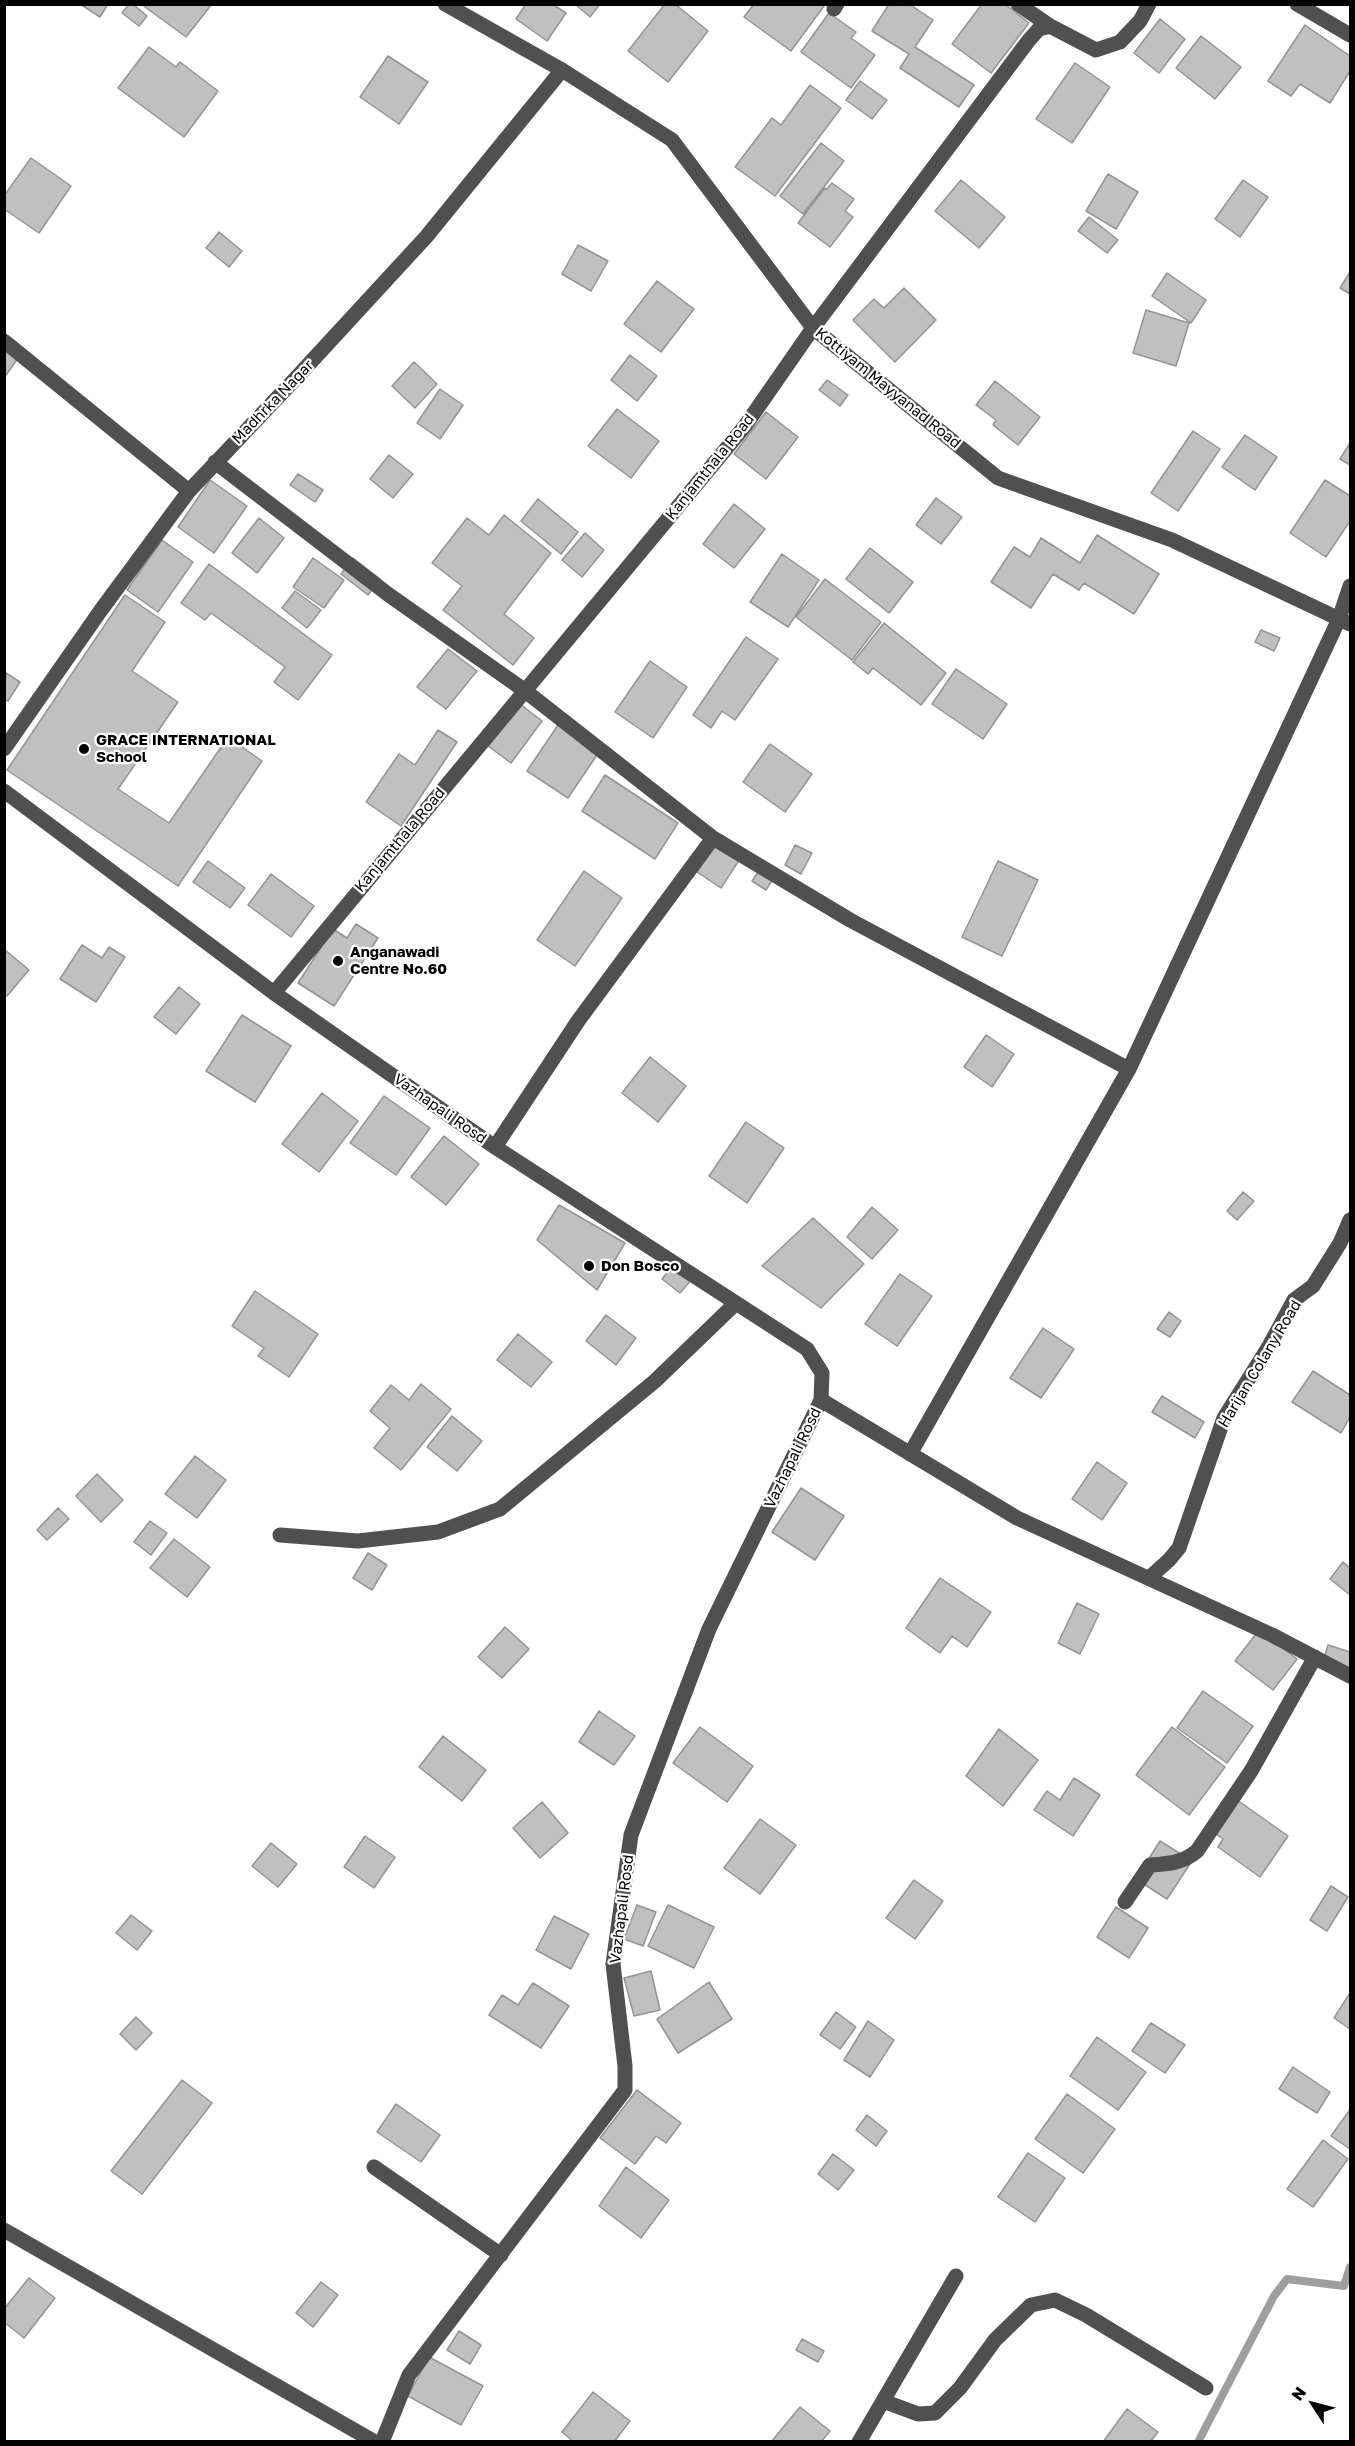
<!DOCTYPE html>
<style>
body{margin:0}
#map{position:relative;width:1355px;height:2446px;overflow:hidden;background:#fff;font-family:"Golos Text",sans-serif}
canvas{display:block}
.frame{position:absolute;inset:0;border:6px solid #000;pointer-events:none}
.north{position:absolute;left:1283px;top:2374px;width:60px;height:60px;-webkit-text-stroke:4px #fff;paint-order:stroke;rotate:306deg;font-size:16px;font-weight:700;line-height:24px;text-align:center;color:#000}
.north::after{content:'';display:block;margin:auto;width:21px;height:27px;background:#000;clip-path:polygon(50% 0,100% 100%,50% 72%,0 100%)}
</style>
<div id="map">
<canvas width="1355" height="2446"></canvas>
<div class="frame"></div>
<div class="north">N</div>
</div>
<script>
const g = document.querySelector('canvas').getContext('2d');
g.lineJoin = 'round';
function trace(path, color, width, dash) { g.strokeStyle = color; g.lineWidth = width; g.lineCap = dash ? 'butt' : 'round'; g.setLineDash(dash || []); g.stroke(path); }
function fill(path, color) { g.fillStyle = color; g.fill(path, 'evenodd'); }
function label(font, color, halo, rows, align = 'center') {
  g.font = font + ' "Golos Text",sans-serif'; g.lineWidth = 4.5; g.setLineDash([]); g.textBaseline = 'middle'; g.strokeStyle = halo; g.fillStyle = color; for (const [text, x, y, turn = 0] of rows) {
    g.save(); g.translate(x, y); g.rotate((+turn || 0) * Math.PI / 180); g.textAlign = isNaN(turn) ? turn : align; if (halo) g.strokeText(text, 0, 0); g.fillText(text, 0, 0); g.restore();
  }
}
const stream = new Path2D(`
 M 1198,2442 L 1274,2296 L 1287,2279 L 1344,2286 L 1350,2267`);
const building = new Path2D(`
 M 80,4 L 108,4 L 100,17 Z
 M 129,4 L 133,4 L 147,16 L 139,26 L 122,13 Z
 M 141,4 L 212,4 L 186,37 Z
 M 526,4 L 552,4 L 566,13 L 547,41 L 516,19 Z
 M 575,4 L 600,4 L 590,17 Z
 M 665,4 L 675,4 L 708,31 L 668,82 L 628,51 Z
 M 754,4 L 821,4 L 824,6 L 791,51 L 744,17 Z
 M 889,4 L 909,4 L 933,20 L 915,47 L 974,85 L 959,107 L 900,68 L 909,54 L 872,31 Z
 M 982,4 L 1005,4 L 1029,23 L 991,73 L 952,44 Z
 M 829,13 L 856,32 L 851,38 L 875,55 L 851,88 L 801,52 Z
 M 1160,19 L 1185,39 L 1159,73 L 1134,53 Z
 M 1305,25 L 1350,56 L 1350,71 L 1330,103 L 1300,84 L 1291,96 L 1268,81 Z
 M 1201,36 L 1241,67 L 1215,99 L 1176,68 Z
 M 149,47 L 176,67 L 180,62 L 218,91 L 184,137 L 118,88 Z
 M 388,56 L 428,82 L 399,124 L 360,97 Z
 M 1075,63 L 1110,87 L 1072,143 L 1036,119 Z
 M 860,81 L 887,100 L 872,119 L 846,100 Z
 M 810,85 L 841,108 L 775,196 L 735,167 L 772,118 L 781,125 Z
 M 821,143 L 844,161 L 803,214 L 780,196 Z
 M 31,158 L 71,186 L 39,233 L 4,209 L 4,196 Z
 M 1108,174 L 1138,192 L 1116,229 L 1086,211 Z
 M 961,180 L 1005,217 L 979,248 L 935,211 Z
 M 1243,180 L 1268,197 L 1240,237 L 1215,219 Z
 M 832,183 L 854,199 L 845,211 L 853,217 L 830,247 L 798,223 L 825,188 L 826,190 Z
 M 1089,217 L 1118,240 L 1107,253 L 1078,231 Z
 M 219,232 L 242,251 L 229,267 L 206,248 Z
 M 578,245 L 608,261 L 591,291 L 562,274 Z
 M 1350,272 L 1350,294 L 1340,288 Z
 M 1167,273 L 1206,300 L 1191,323 L 1152,296 Z
 M 657,281 L 694,309 L 661,352 L 624,324 Z
 M 904,288 L 936,320 L 895,362 L 853,320 L 874,299 L 884,308 Z
 M 1146,310 L 1189,323 L 1176,366 L 1133,353 Z
 M 4,343 L 21,354 L 4,378 Z
 M 630,355 L 657,376 L 637,401 L 611,380 Z
 M 414,362 L 437,384 L 415,408 L 392,386 Z
 M 827,380 L 848,395 L 840,406 L 819,390 Z
 M 995,381 L 1040,417 L 1018,445 L 993,425 L 996,420 L 976,405 Z
 M 440,389 L 463,405 L 440,439 L 417,423 Z
 M 617,409 L 659,441 L 631,478 L 588,446 Z
 M 766,412 L 798,437 L 766,479 L 734,454 Z
 M 1193,431 L 1220,449 L 1178,511 L 1151,493 Z
 M 1245,435 L 1277,457 L 1255,490 L 1222,467 Z
 M 1350,443 L 1350,465 L 1340,459 Z
 M 389,455 L 413,474 L 393,498 L 370,479 Z
 M 298,474 L 323,490 L 315,502 L 290,485 Z
 M 210,480 L 247,506 L 214,553 L 178,527 Z
 M 1325,480 L 1350,496 L 1350,521 L 1326,557 L 1290,533 Z
 M 936,498 L 962,517 L 941,544 L 916,525 Z
 M 538,499 L 578,532 L 561,554 L 521,521 Z
 M 734,504 L 765,529 L 734,568 L 703,544 Z
 M 504,515 L 551,553 L 504,614 L 534,638 L 513,665 L 443,610 L 462,586 L 432,563 L 467,518 L 489,535 Z
 M 259,518 L 284,538 L 257,573 L 232,553 Z
 M 585,533 L 604,550 L 582,577 L 562,560 Z
 M 1097,535 L 1159,574 L 1134,614 L 1084,583 L 1079,590 L 1053,574 L 1031,608 L 991,582 L 1014,547 L 1030,557 L 1041,538 L 1080,563 Z
 M 162,540 L 193,562 L 158,612 L 127,590 Z
 M 870,548 L 913,582 L 889,613 L 846,579 Z
 M 782,554 L 819,580 L 788,627 L 750,602 Z
 M 313,558 L 344,580 L 324,608 L 293,587 Z
 M 353,558 L 380,579 L 368,595 L 341,574 Z
 M 209,564 L 332,655 L 298,700 L 274,682 L 285,667 L 211,613 L 205,620 L 181,603 Z
 M 825,579 L 881,622 L 852,660 L 796,617 Z
 M 295,591 L 321,610 L 307,628 L 282,608 Z
 M 125,595 L 165,622 L 132,671 L 178,702 L 118,789 L 169,823 L 228,737 L 262,761 L 178,886 L 7,770 Z
 M 884,623 L 946,673 L 921,705 L 873,668 L 868,674 L 853,662 Z
 M 1261,630 L 1280,638 L 1274,651 L 1255,642 Z
 M 746,637 L 778,659 L 735,720 L 722,711 L 711,728 L 693,715 Z
 M 448,649 L 477,671 L 446,709 L 417,687 Z
 M 650,661 L 687,687 L 653,738 L 615,712 Z
 M 956,669 L 1007,704 L 983,739 L 932,704 Z
 M 6,673 L 20,682 L 8,701 L 4,699 Z
 M 520,704 L 542,721 L 511,763 L 488,746 Z
 M 560,722 L 601,749 L 568,798 L 527,771 Z
 M 438,730 L 457,742 L 401,826 L 366,802 L 399,754 L 415,765 Z
 M 770,744 L 812,774 L 785,812 L 743,782 Z
 M 605,775 L 678,823 L 655,859 L 582,811 Z
 M 722,835 L 745,851 L 721,888 L 697,872 Z
 M 795,845 L 812,853 L 801,874 L 785,865 Z
 M 208,861 L 245,888 L 230,908 L 193,882 Z
 M 998,861 L 1038,880 L 1002,956 L 962,937 Z
 M 765,862 L 778,871 L 766,890 L 752,881 Z
 M 584,871 L 622,898 L 575,966 L 537,940 Z
 M 271,874 L 314,906 L 291,937 L 248,905 Z
 M 356,924 L 378,938 L 334,1006 L 298,983 L 333,929 L 347,938 Z
 M 82,945 L 102,958 L 109,947 L 125,957 L 96,1002 L 60,979 Z
 M 4,949 L 29,970 L 7,996 L 4,994 Z
 M 179,987 L 200,1004 L 176,1034 L 154,1017 Z
 M 242,1015 L 291,1046 L 255,1102 L 206,1071 Z
 M 986,1035 L 1014,1054 L 992,1087 L 964,1067 Z
 M 650,1057 L 686,1086 L 658,1122 L 622,1093 Z
 M 322,1093 L 358,1121 L 319,1172 L 282,1144 Z
 M 384,1096 L 430,1128 L 396,1175 L 350,1143 Z
 M 746,1122 L 784,1148 L 747,1203 L 709,1176 Z
 M 444,1136 L 479,1164 L 446,1205 L 411,1177 Z
 M 1243,1192 L 1254,1201 L 1237,1220 L 1227,1211 Z
 M 559,1205 L 625,1243 L 597,1290 L 537,1240 Z
 M 872,1207 L 898,1230 L 872,1259 L 847,1237 Z
 M 813,1218 L 864,1264 L 821,1308 L 762,1266 Z
 M 672,1266 L 692,1279 L 680,1293 L 662,1279 Z
 M 900,1274 L 932,1296 L 897,1346 L 865,1324 Z
 M 255,1291 L 318,1334 L 289,1377 L 258,1356 L 264,1348 L 232,1326 Z
 M 1169,1312 L 1181,1321 L 1170,1337 L 1157,1329 Z
 M 606,1315 L 636,1338 L 616,1365 L 586,1341 Z
 M 1043,1328 L 1074,1349 L 1041,1398 L 1010,1378 Z
 M 518,1334 L 552,1362 L 531,1387 L 497,1360 Z
 M 1313,1371 L 1350,1395 L 1350,1417 L 1341,1433 L 1292,1402 Z
 M 421,1384 L 451,1409 L 401,1470 L 374,1448 L 390,1428 L 370,1411 L 391,1385 L 409,1400 Z
 M 1162,1396 L 1204,1422 L 1195,1438 L 1152,1412 Z
 M 452,1416 L 482,1441 L 457,1471 L 427,1447 Z
 M 195,1456 L 226,1480 L 197,1518 L 165,1494 Z
 M 1097,1462 L 1127,1483 L 1102,1520 L 1072,1499 Z
 M 97,1474 L 123,1500 L 101,1522 L 76,1496 Z
 M 801,1488 L 844,1516 L 815,1560 L 772,1532 Z
 M 58,1508 L 69,1519 L 47,1540 L 37,1530 Z
 M 150,1521 L 167,1533 L 151,1555 L 134,1542 Z
 M 174,1539 L 210,1567 L 187,1597 L 150,1568 Z
 M 368,1553 L 387,1565 L 372,1590 L 353,1578 Z
 M 1343,1562 L 1350,1568 L 1350,1595 L 1330,1579 Z
 M 940,1578 L 991,1612 L 967,1647 L 952,1636 L 940,1653 L 906,1628 Z
 M 1077,1603 L 1099,1614 L 1080,1654 L 1058,1643 Z
 M 505,1627 L 529,1649 L 502,1678 L 478,1657 Z
 M 1259,1630 L 1297,1659 L 1273,1690 L 1235,1661 Z
 M 1328,1645 L 1350,1652 L 1350,1670 L 1323,1662 Z
 M 1203,1691 L 1253,1726 L 1227,1763 L 1177,1728 Z
 M 599,1711 L 635,1736 L 614,1765 L 579,1742 Z
 M 700,1727 L 753,1766 L 727,1802 L 673,1763 Z
 M 1172,1727 L 1225,1767 L 1189,1815 L 1136,1775 Z
 M 999,1729 L 1038,1760 L 1003,1806 L 966,1776 Z
 M 443,1736 L 486,1770 L 462,1801 L 419,1767 Z
 M 1074,1778 L 1100,1795 L 1073,1836 L 1034,1810 L 1047,1791 L 1060,1800 Z
 M 1230,1795 L 1288,1836 L 1260,1877 L 1218,1847 L 1223,1839 L 1207,1828 Z
 M 542,1802 L 568,1833 L 540,1858 L 513,1828 Z
 M 760,1819 L 796,1845 L 760,1894 L 724,1868 Z
 M 365,1836 L 395,1857 L 374,1888 L 344,1867 Z
 M 1160,1841 L 1192,1861 L 1167,1899 L 1136,1879 Z
 M 271,1843 L 297,1864 L 278,1887 L 252,1866 Z
 M 914,1880 L 943,1901 L 915,1939 L 886,1918 Z
 M 1331,1886 L 1348,1897 L 1327,1931 L 1310,1920 Z
 M 637,1905 L 656,1912 L 643,1946 L 624,1939 Z
 M 668,1905 L 714,1927 L 694,1968 L 648,1946 Z
 M 1116,1907 L 1148,1928 L 1129,1958 L 1097,1937 Z
 M 131,1915 L 152,1931 L 137,1950 L 116,1933 Z
 M 554,1916 L 589,1934 L 571,1969 L 536,1950 Z
 M 651,1971 L 660,2010 L 634,2016 L 624,1978 Z
 M 709,1982 L 732,2019 L 678,2053 L 657,2019 Z
 M 533,1983 L 569,2006 L 541,2048 L 489,2015 L 502,1995 L 518,2005 Z
 M 1350,1993 L 1350,2029 L 1334,2018 Z
 M 836,2012 L 856,2027 L 840,2049 L 820,2035 Z
 M 136,2017 L 152,2033 L 136,2050 L 120,2034 Z
 M 868,2021 L 894,2040 L 870,2077 L 844,2060 Z
 M 1151,2023 L 1185,2045 L 1165,2073 L 1132,2051 Z
 M 1097,2037 L 1146,2072 L 1118,2110 L 1070,2076 Z
 M 1293,2067 L 1330,2092 L 1317,2113 L 1279,2089 Z
 M 182,2080 L 212,2103 L 142,2194 L 111,2171 Z
 M 637,2090 L 681,2123 L 666,2143 L 656,2136 L 635,2164 L 600,2138 Z
 M 1067,2094 L 1115,2129 L 1083,2173 L 1035,2139 Z
 M 396,2104 L 440,2135 L 421,2162 L 377,2132 Z
 M 1349,2111 L 1350,2112 L 1350,2149 L 1331,2136 Z
 M 867,2115 L 887,2131 L 876,2146 L 856,2130 Z
 M 1323,2140 L 1348,2159 L 1313,2207 L 1287,2189 Z
 M 1028,2153 L 1065,2178 L 1035,2222 L 998,2197 Z
 M 833,2154 L 854,2170 L 838,2190 L 818,2174 Z
 M 626,2167 L 669,2200 L 641,2238 L 599,2206 Z
 M 29,2278 L 55,2298 L 24,2338 L 4,2322 L 4,2309 Z
 M 321,2282 L 338,2295 L 313,2327 L 296,2313 Z
 M 459,2331 L 481,2345 L 470,2364 L 447,2350 Z
 M 802,2339 L 824,2351 L 818,2362 L 796,2350 Z
 M 429,2357 L 483,2386 L 461,2425 L 408,2396 Z
 M 593,2392 L 630,2421 L 614,2442 L 574,2442 L 562,2432 Z
 M 800,2407 L 830,2431 L 821,2442 L 771,2442 Z
 M 1127,2409 L 1158,2432 L 1150,2442 L 1103,2442 Z`);
const minor = new Path2D(`
 M 445,4 L 562,70 L 672,140 L 813,328 L 998,478 L 1172,540 L 1350,624
 M 1018,4 L 1050,26
 M 1297,4 L 1350,35
 M 834,9 L 837,4
 M 4,341 L 189,491
 M 215,462 L 389,595 L 524,690 L 713,838 L 850,920 L 1129,1069
 M 4,749 L 101,610 L 189,491 L 297,377 L 426,237 L 562,70
 M 4,791 L 274,993 L 495,1147 L 807,1349 L 822,1373 L 821,1400 L 709,1629 L 631,1835 L 613,1964 L 625,2066 L 625,2090 L 409,2375 L 382,2442
 M 274,993 L 745,426 L 813,328 L 1029,40 L 1039,29 L 1050,26 L 1096,50 L 1120,42 L 1140,21 L 1149,4
 M 495,1147 L 578,1021 L 713,838
 M 821,1400 L 1017,1518 L 1272,1635 L 1350,1676
 M 910,1454 L 1129,1069 L 1339,619 L 1350,586
 M 280,1535 L 358,1541 L 438,1532 L 500,1509 L 655,1381 L 736,1303
 M 1149,1578 L 1169,1560 L 1179,1548 L 1224,1418 L 1268,1348 L 1294,1300 L 1313,1286 L 1340,1243 L 1350,1220
 M 1125,1902 L 1150,1865 C 1168,1864 1183,1863 1197,1851 L 1251,1771 L 1315,1657
 M 374,2167 L 501,2255
 M 4,2230 L 375,2442
 M 883,2401 L 918,2414 L 935,2413 L 960,2388 L 995,2340 L 1031,2305 L 1055,2300 L 1086,2315 L 1206,2388
 M 859,2442 L 956,2276`);
const markers = [
 [84,749,6,"#000"],
 [338,961,6,"#000"],
 [589,1266,6,"#000"]
];
const streetNames = [
 ["Kottiyam Mayyanad Road",888,388,39],
 ["Madhrka Nagar",273,402,-46],
 ["Kanjamthala Road",710,467,-51],
 ["Kanjamthala Road",400,840,-50],
 ["Vazhapali Rosd",440,1109,35],
 ["Harijan Colany Road",1260,1364,-59],
 ["Vazhapali Rosd",793,1458,-64],
 ["Vazhapali Rosd",622,1909,-83]
];
const poiNames = [
 ["GRACE INTERNATIONAL",96,740],
 ["School",96,757],
 ["Anganawadi",350,952],
 ["Centre No.60",350,969],
 ["Don Bosco",601,1266]
];
trace(stream, '#9e9e9e', 8);
fill(building, '#c0c0c0');
trace(building, '#949494', 1.5);
trace(minor, '#505050', 15);
for (const [x, y, r, color] of markers) { const dot = new Path2D(); dot.arc(x, y, r, 0, 2 * Math.PI); g.fillStyle = color; g.fill(dot); trace(dot, '#fff', 2); }
label('15px', '#000', '#fff', streetNames);
label('bold 15px', '#000', '#fff', poiNames, 'left');
</script>
